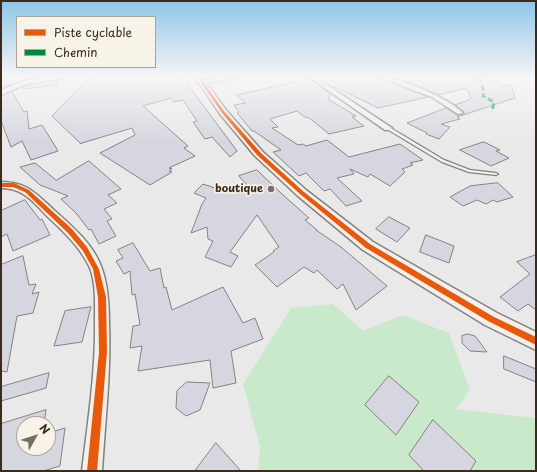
<!DOCTYPE html>
<style>
body{margin:0}
#map{position:relative;width:537px;height:472px;overflow:hidden;background:#eae9ea;font-family:"Playpen Sans",sans-serif}
canvas{display:block}
.frame{position:absolute;inset:0;border:2px solid #3b2a1e;pointer-events:none}
.legend{position:absolute;left:16px;top:16px;width:140px;height:52px;box-sizing:border-box;background:#f7f3e8;border:1px solid #aca397;margin:0;padding:5px 7px;list-style:none;font-size:12px;color:#3b2a1e}
.legend li{display:flex;align-items:center;gap:8px;height:20px}
.legend b{width:20px;border:1px solid #aca397}
.north{position:absolute;left:16px;top:416px;width:40px;height:40px;box-sizing:border-box;background:#f7f3e8;border:1px solid #aca397;border-radius:50%;rotate:51deg;font-size:11px;font-weight:700;line-height:16px;text-align:center;color:#3b2a1e}
.north::after{content:'';display:block;margin:auto;width:14px;height:18px;background:#786d65;clip-path:polygon(50% 0,100% 100%,50% 72%,0 100%)}
</style>
<div id="map">
<canvas width="537" height="472"></canvas>
<div class="frame"></div>
<ul class="legend">
<li><b style="height:5px;background:#e8590c"></b>Piste cyclable</li>
<li><b style="height:5px;background:#00873e"></b>Chemin</li>
</ul>
<div class="north">N</div>
</div>
<script>
const g = document.querySelector('canvas').getContext('2d');
g.lineJoin = 'round';
function fill(path, color) { g.fillStyle = color; g.fill(path, 'evenodd'); }
function trace(path, color, width, dash) { g.strokeStyle = color; g.lineWidth = width; g.lineCap = dash ? 'butt' : 'round'; g.setLineDash(dash || []); g.stroke(path); }
function label(font, color, halo, rows, align = 'center') {
  g.font = font + ' "Playpen Sans",sans-serif'; g.lineWidth = 3.5; g.setLineDash([]); g.textBaseline = 'middle'; g.strokeStyle = halo; g.fillStyle = color; for (const [text, x, y, turn = 0] of rows) {
    g.save(); g.translate(x, y); g.rotate((+turn || 0) * Math.PI / 180); g.textAlign = isNaN(turn) ? turn : align; if (halo) g.strokeText(text, 0, 0); g.fillText(text, 0, 0); g.restore();
  }
}
const green = new Path2D(`
 M 333,304 L 363,331 L 403,315 L 449,333 L 470,390 L 456,409 L 536,418 L 536,471 L 258,471 L 260,447 L 243,384 L 291,308 Z`);
const building = new Path2D(`
 M 1,77 L 35,77 L 21,81 L 1,88 Z
 M 92,77 L 182,77 L 237,151 L 230,157 L 212,137 L 205,139 L 193,122 L 197,121 L 183,100 L 174,102 L 171,98 L 143,106 L 188,146 L 184,148 L 195,156 L 169,168 L 172,169 L 169,171 L 172,172 L 150,185 L 100,153 L 135,135 L 132,128 L 82,143 L 81,144 L 52,116 L 89,78 Z
 M 295,77 L 308,77 L 331,94 L 328,99 L 356,116 L 352,117 L 364,126 L 329,134 L 308,117 L 306,118 L 297,111 L 270,119 L 278,127 L 272,128 L 298,145 L 303,144 L 306,146 L 327,140 L 349,157 L 400,144 L 423,160 L 410,163 L 413,165 L 402,169 L 405,172 L 390,186 L 370,174 L 368,177 L 350,169 L 354,174 L 337,178 L 362,201 L 346,206 L 330,189 L 324,191 L 306,173 L 299,176 L 273,152 L 281,150 L 254,131 L 252,131 L 237,113 L 239,112 L 234,105 L 246,103 L 236,95 L 296,82 Z
 M 318,77 L 378,77 L 428,97 L 378,108 L 335,87 L 334,88 Z
 M 392,77 L 493,77 L 493,81 L 500,81 L 500,85 L 512,86 L 515,98 L 457,117 L 460,119 L 441,124 L 450,127 L 439,139 L 426,134 L 427,133 L 407,123 L 446,108 L 457,115 L 463,114 L 464,112 L 455,105 L 471,99 L 467,88 L 438,95 L 411,83 Z
 M 57,80 L 57,85 L 24,89 L 23,87 Z
 M 12,92 L 24,112 L 27,111 L 29,129 L 42,125 L 58,151 L 31,160 L 22,141 L 11,147 L 1,121 L 1,96 Z
 M 484,142 L 500,150 L 496,151 L 509,158 L 491,166 L 460,150 Z
 M 89,161 L 121,189 L 108,195 L 117,203 L 104,209 L 112,219 L 107,221 L 116,236 L 99,244 L 91,229 L 89,230 L 76,213 L 61,199 L 68,196 L 40,185 L 20,167 L 35,163 L 56,180 Z
 M 257,170 L 282,194 L 309,218 L 305,220 L 317,230 L 316,230 L 341,247 L 387,286 L 356,310 L 343,284 L 337,289 L 317,270 L 314,273 L 304,267 L 277,287 L 255,265 L 274,252 L 273,251 L 279,247 L 257,215 L 230,252 L 238,256 L 231,267 L 205,257 L 213,241 L 208,239 L 207,227 L 191,233 L 202,204 L 206,198 L 194,193 L 203,184 L 221,190 L 224,185 L 253,192 L 239,176 Z
 M 498,183 L 513,197 L 497,202 L 493,200 L 486,204 L 477,200 L 463,206 L 450,197 L 470,186 Z
 M 25,200 L 40,220 L 42,219 L 50,235 L 13,251 L 7,234 L 1,237 L 1,211 Z
 M 389,217 L 410,228 L 397,242 L 376,229 Z
 M 426,235 L 454,246 L 449,263 L 420,252 Z
 M 133,243 L 150,271 L 160,268 L 164,288 L 166,287 L 172,310 L 223,287 L 243,323 L 255,318 L 263,339 L 231,351 L 236,383 L 213,388 L 210,360 L 138,371 L 142,346 L 130,348 L 133,326 L 140,325 L 135,294 L 132,295 L 130,271 L 124,274 L 116,261 L 123,258 L 118,250 Z
 M 536,255 L 536,310 L 528,304 L 518,311 L 500,297 L 530,274 L 517,262 Z
 M 23,256 L 29,285 L 36,284 L 32,294 L 39,292 L 33,313 L 17,316 L 7,372 L 1,371 L 1,265 Z
 M 91,307 L 82,342 L 54,346 L 65,311 Z
 M 468,334 L 475,336 L 487,352 L 470,351 L 462,343 L 462,336 Z
 M 504,356 L 536,369 L 536,382 L 504,369 Z
 M 49,373 L 46,388 L 1,401 L 1,387 Z
 M 389,376 L 419,402 L 396,435 L 365,405 Z
 M 187,382 L 210,383 L 200,410 L 186,416 L 176,408 L 177,391 Z
 M 46,410 L 44,424 L 24,424 L 24,448 L 48,448 L 48,433 L 65,428 L 60,466 L 43,471 L 1,471 L 1,424 Z
 M 433,420 L 476,461 L 470,471 L 424,471 L 409,455 Z
 M 216,443 L 241,471 L 195,471 Z`);
const service = new Path2D(`
 M 387,127 L 389,127 L 444,160 L 470,170 L 496,173 L 498,174 L 496,175 L 469,172 L 442,162 L 387,129 Z`);
const minor = new Path2D(`
 M 44,77 L 68,77 L 26,84 L 1,95 L 1,90 L 22,82 Z
 M 223,77 L 241,77 L 200,84 L 197,82 Z
 M 309,77 L 315,77 L 392,128 L 388,130 L 385,130 Z
 M 379,77 C 400,77 448,98 463,113 L 458,114 L 432,97 Z
 M 1,182 C 28,182 36,194 55,211 C 73,227 94,245 102,269 C 108,286 109,305 109,323 C 111,372 105,422 102,471 L 82,471 C 88,421 96,370 95,320 C 95,303 96,284 90,268 C 81,248 64,232 48,217 C 33,202 24,188 1,188 Z`);
const tertiary = new Path2D(`
 M 195,77 L 202,77 L 226,110 L 263,152 L 306,190 L 373,242 L 497,313 L 536,332 L 536,350 L 485,325 L 363,250 L 298,196 L 255,156 L 220,114 Z`);
const quiet = new Path2D(`
 M 479,77 L 484,92 L 483,96 L 494,102 L 492,112`);
const cycleway = new Path2D(`
 M 197,77 L 200,77 L 224,111 L 261,153 L 304,192 L 370,244 L 494,317 L 536,337 L 536,345 L 488,321 L 366,248 L 300,194 L 257,155 L 222,113 Z
 M 1,183 L 14,183 L 29,190 L 72,229 L 87,247 L 99,269 L 106,297 L 107,352 L 97,471 L 87,471 L 99,352 L 98,297 L 93,269 L 83,251 L 68,233 L 25,192 L 13,187 L 1,187 Z`);
const markers = [
 [271,189,4,"#786d65"]
];
const poiNames = [
 ["boutique",263,189]
];
fill(green, '#c9eaca');
fill(building, '#d5d6e0');
trace(building, '#85817f', 1);
trace(service, '#85817f', 2.5);
trace(minor, '#85817f', 3);
trace(tertiary, '#85817f', 3);
fill(service, '#f1f0ed');
fill(minor, '#f1f0ed');
fill(tertiary, '#f1f0ed');
trace(quiet, '#00873e', 3, [5.5, 3]);
fill(cycleway, '#e8590c');
const sky = g.createLinearGradient(0, 0, 0, 143);
sky.addColorStop(0, '#8ec5e8');
sky.addColorStop(0.54, '#f6f5f6');
sky.addColorStop(1, '#f6f5f600');
g.fillStyle = sky;
g.fillRect(0, 0, 537, 143);
for (const [x, y, r, color] of markers) { const dot = new Path2D(); dot.arc(x, y, r, 0, 2 * Math.PI); g.fillStyle = color; g.fill(dot); trace(dot, '#f7f3e8', 1.5); }
label('bold 11px', '#3b2a1e', '#f7f3e8', poiNames, 'right');
</script>
